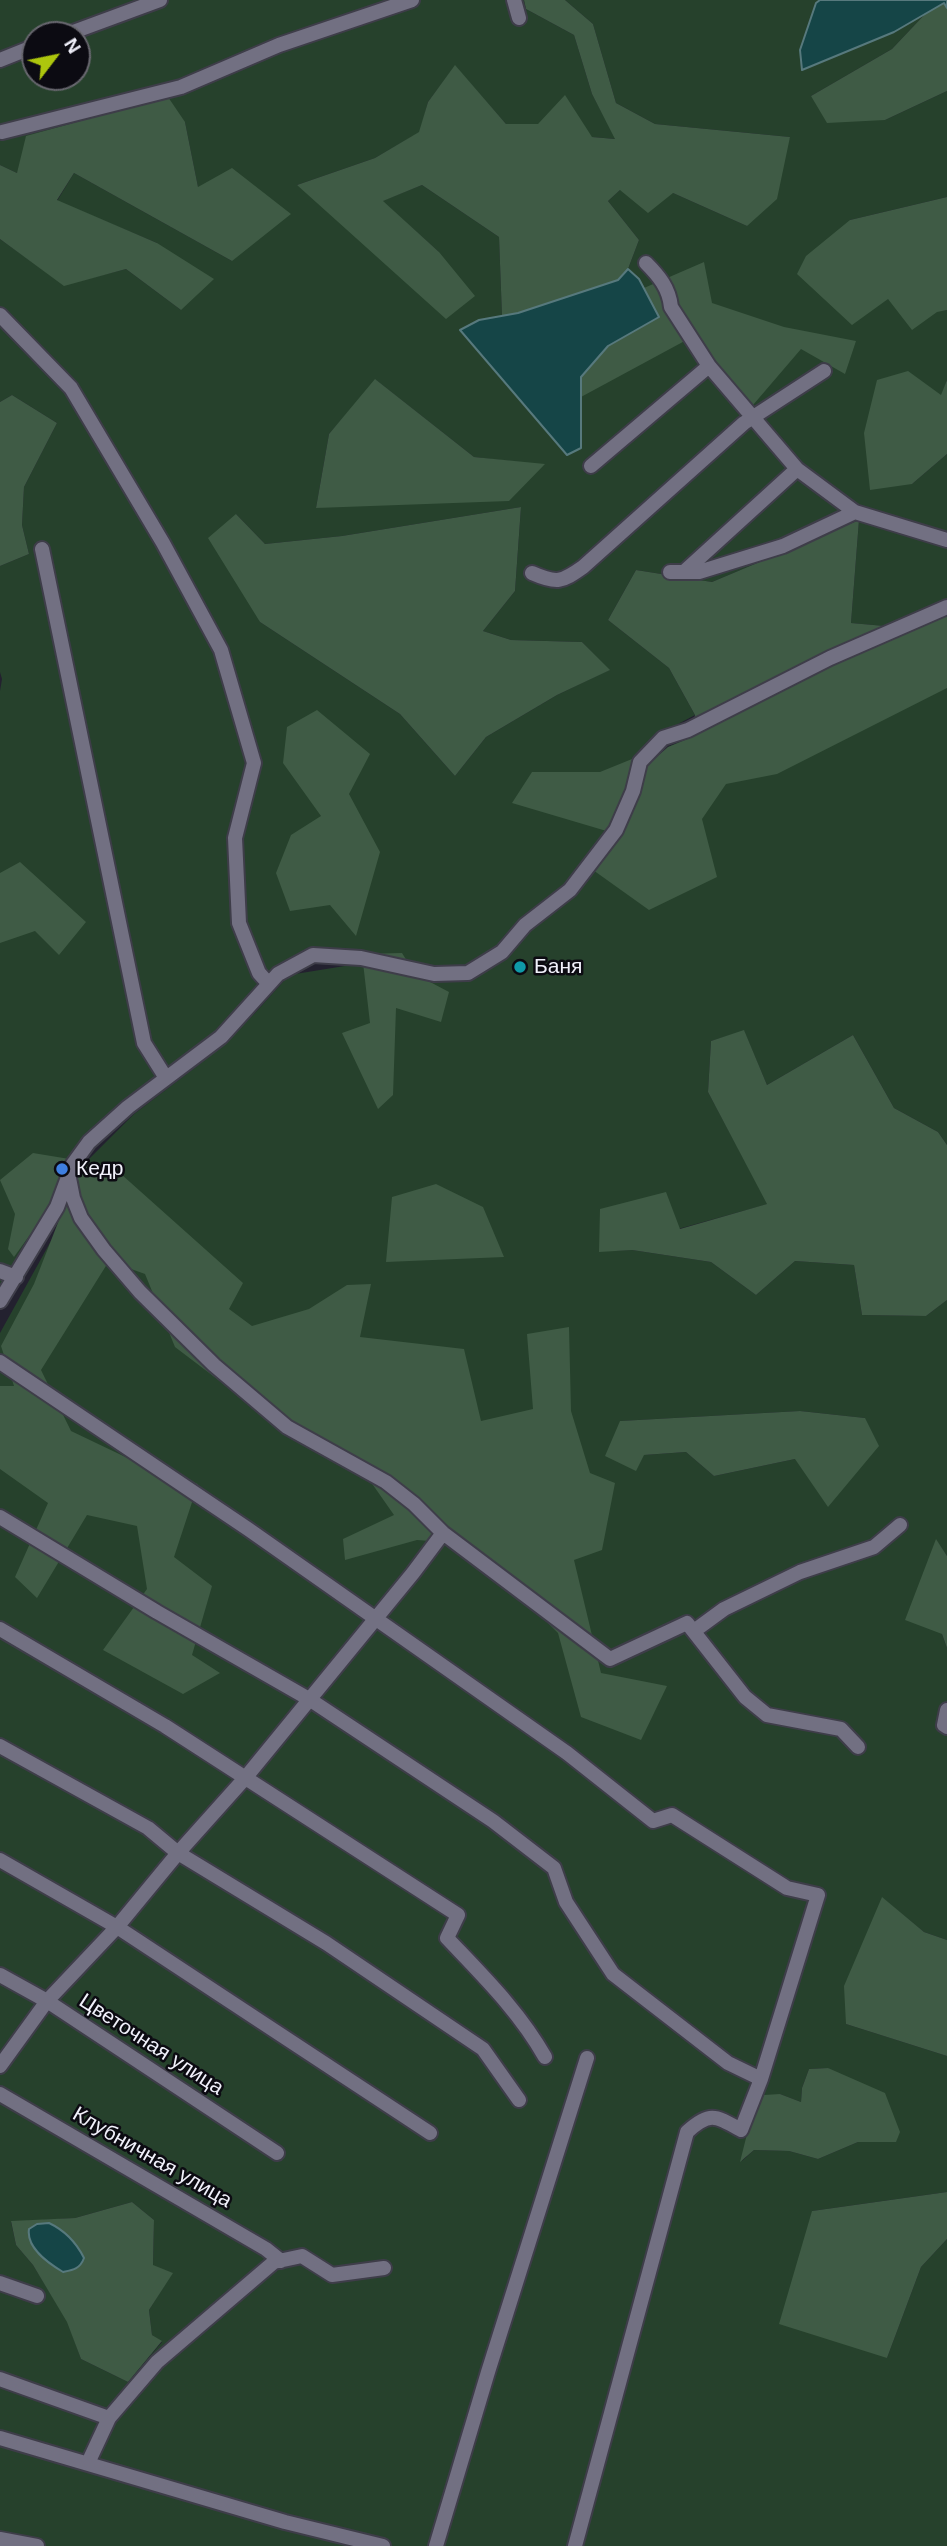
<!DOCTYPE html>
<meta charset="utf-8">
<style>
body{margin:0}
#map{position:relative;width:947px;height:2546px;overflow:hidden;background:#23212f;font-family:Arial,sans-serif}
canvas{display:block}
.north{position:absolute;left:21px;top:21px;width:70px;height:70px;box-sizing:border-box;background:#0c0b12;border:2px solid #68676f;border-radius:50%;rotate:58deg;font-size:19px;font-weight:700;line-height:28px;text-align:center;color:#f1f1fb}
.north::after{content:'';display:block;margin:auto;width:24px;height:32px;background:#adc60d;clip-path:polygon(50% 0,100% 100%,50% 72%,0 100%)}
</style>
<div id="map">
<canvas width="947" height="2546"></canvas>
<div class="north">N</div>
</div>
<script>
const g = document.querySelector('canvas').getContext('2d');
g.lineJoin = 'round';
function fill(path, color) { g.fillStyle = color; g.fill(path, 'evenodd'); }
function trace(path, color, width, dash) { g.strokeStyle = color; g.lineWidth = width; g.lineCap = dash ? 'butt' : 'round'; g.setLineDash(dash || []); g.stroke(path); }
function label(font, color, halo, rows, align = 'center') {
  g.font = font + ' Arial,sans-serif'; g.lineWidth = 5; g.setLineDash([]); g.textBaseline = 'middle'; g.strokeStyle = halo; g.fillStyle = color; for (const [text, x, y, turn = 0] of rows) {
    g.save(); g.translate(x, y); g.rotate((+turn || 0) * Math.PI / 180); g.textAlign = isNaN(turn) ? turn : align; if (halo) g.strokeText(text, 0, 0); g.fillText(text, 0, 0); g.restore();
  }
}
const green = new Path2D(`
 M 0,0 L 524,0 L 526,9 L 574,35 L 592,94 L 616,139 L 592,137 L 538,124 L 506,124 L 455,66 L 428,102 L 420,132 L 375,158 L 297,185 L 439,252 L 382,201 L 422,185 L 499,237 L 502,316 L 479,320 L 460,331 L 567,455 L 581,377 L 639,279 L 628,269 L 639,240 L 608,201 L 620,190 L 673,193 L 747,226 L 790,137 L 655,124 L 616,103 L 593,24 L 565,0 L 820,0 L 816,3 L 800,50 L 803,70 L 893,32 L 927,12 L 892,49 L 811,96 L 885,120 L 947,91 L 947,197 L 850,220 L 888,299 L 937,311 L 947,310 L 947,380 L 912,484 L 947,454 L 947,603 L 896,627 L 851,623 L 859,520 L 712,582 L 636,570 L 608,620 L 669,668 L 695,715 L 663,732 L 632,759 L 626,788 L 610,826 L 566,884 L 522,919 L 499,947 L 468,966 L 432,966 L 362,951 L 315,947 L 275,969 L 239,1015 L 77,1149 L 55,1203 L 0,1294 L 0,691 L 2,679 L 0,672 L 0,566 L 29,554 L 22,525 L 24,487 L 57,423 L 12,395 L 0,402 L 0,239 L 64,285 L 126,269 L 181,310 L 157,243 L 57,201 L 74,173 L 232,261 L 198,187 L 185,122 L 17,173 L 0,165 ZM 35,35 L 77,35 L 77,77 L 35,77 ZM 376,380 L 474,457 L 544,465 L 316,508 L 329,434 ZM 521,507 L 515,591 L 483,631 L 511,640 L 582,642 L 609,670 L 557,695 L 486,737 L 455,776 L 400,714 L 260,622 L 236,514 L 265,544 L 342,536 Z
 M 947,621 L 947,1145 L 938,1132 L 894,1108 L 853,1035 L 767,1085 L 744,1031 L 711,1041 L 708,1092 L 768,1204 L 599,1251 L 632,1250 L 711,1262 L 756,1295 L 795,1261 L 854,1265 L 862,1315 L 926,1316 L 947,1300 L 947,1556 L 936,1540 L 942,1634 L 947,1648 L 947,1940 L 924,1932 L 882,1898 L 846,2024 L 947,2056 L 947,2192 L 812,2211 L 887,2358 L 921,2267 L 947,2239 L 947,2546 L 0,2546 L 0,1333 L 67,1212 L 88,1160 L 134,1114 L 201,1063 L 255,1013 L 289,975 L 357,964 L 433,981 L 466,979 L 573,895 L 668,747 ZM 800,1411 L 865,1418 L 795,1459 L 714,1476 L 686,1452 L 644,1455 L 620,1421 ZM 828,2068 L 896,2142 L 858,2142 L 818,2159 L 789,2151 L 754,2150 L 742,2161 L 780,2094 L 801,2102 L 802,2088 L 809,2069 ZM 132,2202 L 154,2220 L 153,2266 L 172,2273 L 149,2310 L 152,2335 L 162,2342 L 128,2382 L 81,2359 L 68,2322 L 33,2265 L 16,2245 L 11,2222 L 75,2218 Z`);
const forest = new Path2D(`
 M 524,0 L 565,0 L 593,24 L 616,103 L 655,124 L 790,137 L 777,199 L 747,226 L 673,193 L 648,213 L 620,190 L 608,201 L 639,240 L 628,269 L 618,280 L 518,313 L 502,316 L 499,237 L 422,185 L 383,201 L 439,252 L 475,296 L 446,319 L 297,185 L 375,158 L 419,132 L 428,102 L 455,65 L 506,124 L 538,124 L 565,95 L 592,137 L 615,139 L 592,94 L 574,35 L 526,9 Z
 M 944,3 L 947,8 L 947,91 L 885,120 L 827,123 L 811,96 L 892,49 L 927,12 Z
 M 168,97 L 185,122 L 198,187 L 232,168 L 291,214 L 232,261 L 74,173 L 57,200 L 157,243 L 214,279 L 181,310 L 126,269 L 64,286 L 0,239 L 0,165 L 17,173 L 26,136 Z
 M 947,197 L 947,310 L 937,312 L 912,330 L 888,299 L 852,325 L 797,274 L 806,256 L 850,220 Z
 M 704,262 L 712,303 L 784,327 L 856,341 L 845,374 L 801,349 L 753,405 L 692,337 L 581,397 L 581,377 L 608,346 L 659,317 L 644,288 Z
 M 908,371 L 941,395 L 947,380 L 947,454 L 912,484 L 870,490 L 864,433 L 877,380 Z
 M 375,379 L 474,457 L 545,464 L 509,501 L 316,508 L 329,434 Z
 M 12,395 L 57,423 L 24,487 L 22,525 L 29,554 L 0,566 L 0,402 Z
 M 521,507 L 515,591 L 483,631 L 511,640 L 582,642 L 610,670 L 557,695 L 486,737 L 455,776 L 400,714 L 260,622 L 208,538 L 236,514 L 265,544 L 342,536 Z
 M 859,520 L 851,623 L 896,627 L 947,603 L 947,688 L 777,774 L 726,784 L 702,819 L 717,877 L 649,910 L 593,870 L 620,835 L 512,803 L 532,772 L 600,772 L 632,759 L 646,766 L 668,747 L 690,738 L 695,715 L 669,668 L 608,620 L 636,570 L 712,582 Z
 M 317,710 L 370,754 L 349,794 L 380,852 L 356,936 L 330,905 L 290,911 L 276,873 L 291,835 L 321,816 L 283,763 L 287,727 Z
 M 20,862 L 86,922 L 59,955 L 35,931 L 0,943 L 0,873 Z
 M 402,953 L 415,974 L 449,992 L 441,1022 L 396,1008 L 393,1095 L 378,1109 L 342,1033 L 370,1023 L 362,954 Z
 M 744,1030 L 767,1085 L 853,1035 L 894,1108 L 938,1132 L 947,1145 L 947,1300 L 926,1316 L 862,1315 L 854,1265 L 795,1261 L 756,1295 L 711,1262 L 632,1250 L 599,1252 L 600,1209 L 666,1192 L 680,1229 L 767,1204 L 708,1092 L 711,1041 Z
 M 33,1153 L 112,1166 L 243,1283 L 229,1309 L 252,1326 L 309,1309 L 347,1285 L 371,1284 L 360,1337 L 464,1349 L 481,1421 L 533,1409 L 527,1334 L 569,1327 L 571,1411 L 590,1473 L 615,1483 L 602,1550 L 574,1560 L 601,1673 L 667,1686 L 641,1740 L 581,1717 L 558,1633 L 469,1544 L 417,1540 L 345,1560 L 343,1539 L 394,1515 L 366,1475 L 292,1436 L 175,1347 L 145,1274 L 109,1261 L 41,1370 L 71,1431 L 138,1463 L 198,1484 L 174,1557 L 212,1586 L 192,1655 L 220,1673 L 183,1694 L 103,1650 L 147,1589 L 137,1526 L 87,1515 L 37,1598 L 15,1577 L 48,1503 L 0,1469 L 0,1386 L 14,1386 L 1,1346 L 34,1284 L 59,1220 L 47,1211 L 14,1257 L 8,1249 L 15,1214 L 0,1180 Z
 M 436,1184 L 483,1207 L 504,1257 L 386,1262 L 392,1197 Z
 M 800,1411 L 865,1418 L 879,1446 L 828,1507 L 795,1459 L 714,1476 L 686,1452 L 644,1455 L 636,1471 L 605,1456 L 620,1421 Z
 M 936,1539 L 947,1556 L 947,1648 L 942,1634 L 905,1620 Z
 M 882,1897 L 924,1932 L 947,1940 L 947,2056 L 846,2024 L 844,1986 Z
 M 828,2068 L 885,2093 L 900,2132 L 896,2142 L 858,2142 L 818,2159 L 789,2151 L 754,2150 L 740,2162 L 746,2138 L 764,2095 L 780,2094 L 801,2102 L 802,2088 L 809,2069 Z
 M 947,2192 L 947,2239 L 921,2267 L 887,2358 L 779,2324 L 812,2211 Z
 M 132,2202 L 154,2220 L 153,2265 L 173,2273 L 149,2310 L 152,2335 L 162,2341 L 128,2382 L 81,2359 L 67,2322 L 33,2265 L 16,2245 L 11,2221 L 75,2218 Z`);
const water = new Path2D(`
 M 820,0 L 947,0 L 947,8 L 944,3 L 894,32 L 802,70 L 800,50 L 816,3 Z
 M 628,269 L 639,279 L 659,317 L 608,346 L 581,377 L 581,448 L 567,455 L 460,330 L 479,320 L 518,313 L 618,280 Z
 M 49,2223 C 66,2231 76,2242 84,2258 C 80,2269 73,2270 63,2272 C 48,2263 26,2248 29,2229 L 37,2224 Z`);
const minor = new Path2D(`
 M 514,0 L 519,18
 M 65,35 L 160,0
 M 0,60 L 35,46
 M 2,132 L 181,87 L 279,45 L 412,0
 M 646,263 C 659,276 669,288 671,307 L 709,366 L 797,469 L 855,512 L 947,540
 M 0,315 L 71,388 L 163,543 L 221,650 L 254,763 L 235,838 L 239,923 L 259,973 L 269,984
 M 591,466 L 709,366
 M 42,549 L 144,1043 L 166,1078
 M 685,571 L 797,469
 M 670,572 L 699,572 L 783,546 L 855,512
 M 532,573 C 557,584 562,582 583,567 L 744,423 L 824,371
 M 69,1178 L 73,1198 L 81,1218 L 104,1250 L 140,1292 L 214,1365 L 287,1427 L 386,1482 L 414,1504 L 443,1533 L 610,1659 L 687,1623 L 745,1697 L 767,1715 L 841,1729 L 858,1747
 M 0,1271 L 16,1277
 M 0,1301 L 57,1207 L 73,1164 L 89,1142 L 128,1107 L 221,1037 L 278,974 L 313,955 L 361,958 L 434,974 L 468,973 L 502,952 L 525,925 L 570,890 L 616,830 L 633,791 L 640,762 L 663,738 L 688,730 L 830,658 L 947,607
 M 0,1362 L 248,1529 L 567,1753 L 653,1821 L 672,1815 L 787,1888 L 818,1895 L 761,2079 L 741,2130 C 716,2116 710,2111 687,2132 L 575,2546
 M 0,1517 L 157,1612 L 309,1699 L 493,1821 L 554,1868 L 566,1902 L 613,1974 L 728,2063 L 761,2079
 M 0,1629 L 165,1726 L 458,1915 L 447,1938 C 483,1976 519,2011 545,2057
 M 694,1631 L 724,1609 L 800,1572 L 874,1547 L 900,1525
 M 947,1710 L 944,1725 L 947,1727
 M 0,1746 L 148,1828 L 178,1853 L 326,1943 L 483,2049 L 519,2100
 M 0,1860 L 117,1927 L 430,2133
 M 0,1975 L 47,2001 L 277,2153
 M 0,2066 L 47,2001 L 117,1927 L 178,1853 L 246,1777 L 413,1573 L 443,1533
 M 0,2094 L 266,2249 L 281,2261
 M 0,2283 L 37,2296
 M 0,2379 L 109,2418
 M 0,2438 L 285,2522 L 383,2546
 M 88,2463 L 109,2418 L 157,2362 L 274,2262 L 302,2256 L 332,2275 L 384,2268
 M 0,2539 L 37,2546
 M 436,2546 L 488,2372 L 587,2058`);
const markers = [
 [520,967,7,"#0f9aa8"],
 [62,1169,7,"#3f7fe0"]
];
const poiNames = [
 ["Баня",534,967],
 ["Кедр",76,1169]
];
const streetNames = [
 ["Цветочная улица",151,2045,33],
 ["Клубничная улица",152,2158,30]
];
fill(green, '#26412c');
fill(forest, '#3f5b45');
fill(water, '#154547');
trace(water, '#57797d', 2);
trace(minor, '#3e3d49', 18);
trace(minor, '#727082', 14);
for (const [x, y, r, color] of markers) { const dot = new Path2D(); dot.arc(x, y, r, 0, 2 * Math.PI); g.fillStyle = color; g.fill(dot); trace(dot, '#0c0b12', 2.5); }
label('21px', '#f1f1fb', '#0c0b12', poiNames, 'left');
label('21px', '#f1f1fb', '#0c0b12', streetNames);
</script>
